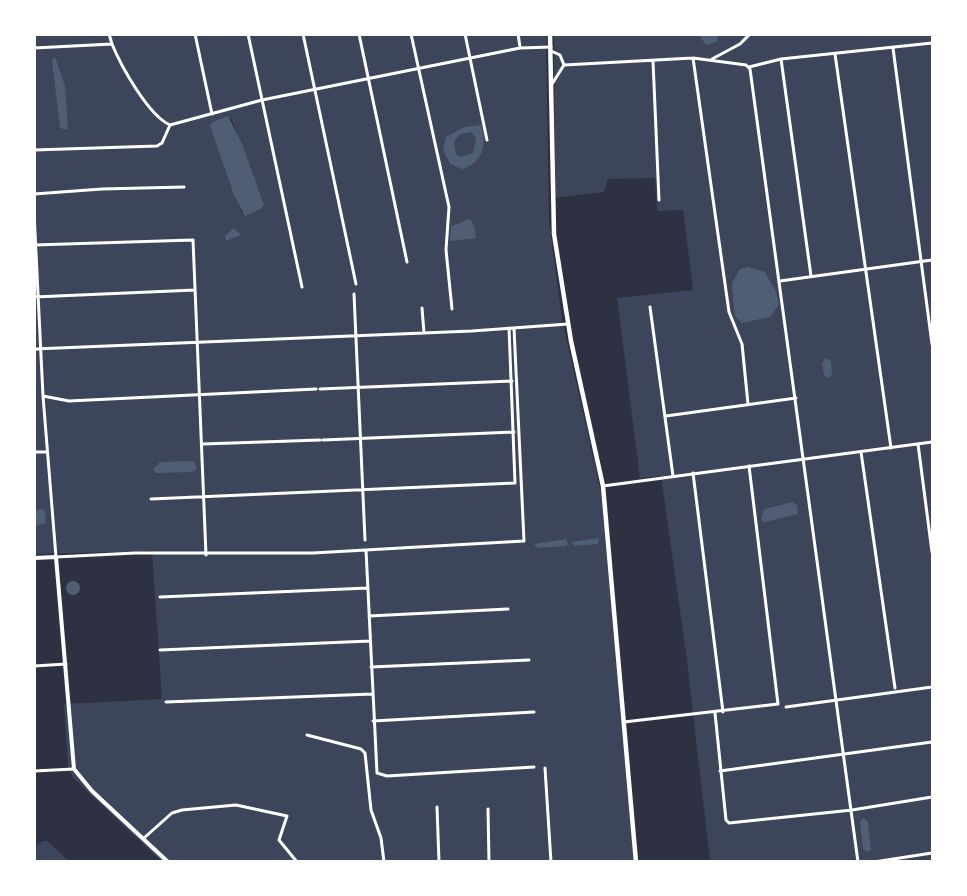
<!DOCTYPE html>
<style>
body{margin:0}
#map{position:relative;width:967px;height:896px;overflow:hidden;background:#2d3142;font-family:Karla,sans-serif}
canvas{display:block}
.frame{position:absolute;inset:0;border:36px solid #fff;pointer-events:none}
</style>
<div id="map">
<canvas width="967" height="896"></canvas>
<div class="frame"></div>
</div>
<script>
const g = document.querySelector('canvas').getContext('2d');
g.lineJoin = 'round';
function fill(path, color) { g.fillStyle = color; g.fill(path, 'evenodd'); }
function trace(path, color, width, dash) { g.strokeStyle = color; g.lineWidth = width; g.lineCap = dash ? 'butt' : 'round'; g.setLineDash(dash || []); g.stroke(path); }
const green = new Path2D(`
 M 35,35 L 546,35 L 549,222 L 562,319 L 601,493 L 634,861 L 161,861 L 73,778 L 68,766 L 64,704 L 162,699 L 152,551 L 35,554 ZM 231,118 L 264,205 L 242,213 L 210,126 Z
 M 554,35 L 932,35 L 932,861 L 710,861 L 687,661 L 661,476 L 640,478 L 617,298 L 693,290 L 683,210 L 657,211 L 655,178 L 608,179 L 604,192 L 555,198 Z
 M 43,841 L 47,841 L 69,861 L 35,861 L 35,846 Z`);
const water = new Path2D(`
 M 699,35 L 718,35 L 717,42 L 706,45 Z
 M 55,57 L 65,86 L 68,130 L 60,128 L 52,60 Z
 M 228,116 L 243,146 L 264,205 L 261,209 L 245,216 L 234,195 L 210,126 L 212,122 Z
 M 481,125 C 488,143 482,164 462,169 L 450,164 L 443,150 L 446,137 L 464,127 ZM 471,132 L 476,138 L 473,153 L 460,157 L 456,154 L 454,141 L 461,134 Z
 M 470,219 L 474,225 L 476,238 L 450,241 L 451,226 Z
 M 234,228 L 241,235 L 226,241 L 225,236 Z
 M 748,267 L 765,272 L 776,292 L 779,304 L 770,317 L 742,323 L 735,316 L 733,299 L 732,283 L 740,269 Z
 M 826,358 L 831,361 L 832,375 L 827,378 L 824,375 L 822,363 Z
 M 193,461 L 197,468 L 193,472 L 156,473 L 153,469 L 160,462 Z
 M 793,502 L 797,505 L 798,514 L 765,522 L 761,520 L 764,509 Z
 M 40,509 L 45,510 L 46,523 L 35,526 L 35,512 Z
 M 599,538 L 598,544 L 574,546 L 571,542 Z
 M 566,539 L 568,544 L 566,546 L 538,548 L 534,544 Z
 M66 588a7 7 0 1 1 14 0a7 7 0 1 1-14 0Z
 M 864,818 L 868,822 L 871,850 L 867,852 L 863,849 L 860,821 Z`);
const minor = new Path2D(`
 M 109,34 L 112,44
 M 195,34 L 212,114
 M 248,34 L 302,287
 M 303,34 L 356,284
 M 359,34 L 407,262
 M 411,34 L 449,207 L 446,250 L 452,309
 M 465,34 L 487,140
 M 518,34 L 520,47
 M 34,48 L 112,44 C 121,66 148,115 170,125
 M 893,48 L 932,344
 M 551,51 L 560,55 L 564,65 L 552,84
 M 835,54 L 891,448
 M 693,58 L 729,312 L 742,344 L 748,404
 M 712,59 L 740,44 L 750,34
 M 781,59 L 811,276
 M 653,61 L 659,200
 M 564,65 L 693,58 L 746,65 L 750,69 L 858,862
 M 749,67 L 781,59 L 932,43
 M 34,150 L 157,146 L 162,143 L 170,125 L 262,100 L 520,48 L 551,47
 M 34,194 L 102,189 L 184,187
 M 34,212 L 43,396 L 56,557 L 135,553 L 313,553 L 524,541 L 514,328
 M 34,245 L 193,240 L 206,555
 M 780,281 L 932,260
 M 354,294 L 365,540
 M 34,297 L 195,290
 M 650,307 L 673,476
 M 422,308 L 424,333
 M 34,349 L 472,331 L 568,324
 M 320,389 L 512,381
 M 43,396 L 69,401 L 316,389
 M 666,416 L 796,398
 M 323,440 L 514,432
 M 203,444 L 320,440
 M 918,444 L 932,552
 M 34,452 L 47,452
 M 861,452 L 895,688
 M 693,473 L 723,712
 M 603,486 L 932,442
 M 151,499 L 515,483 L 509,328
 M 366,550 L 377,773 L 387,776 L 534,767
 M 160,597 L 368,588
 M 369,616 L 508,609
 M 160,650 L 370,641
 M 34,666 L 66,664
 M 371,667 L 529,660
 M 166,702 L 372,694
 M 786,707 L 932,687
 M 715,713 L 726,820 L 729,823 L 852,810 L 932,797
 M 373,721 L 534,712
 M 624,722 L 778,704 L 749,466
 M 307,735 L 361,749 L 365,753 L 371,810 L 381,838 L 384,862
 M 545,768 L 551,862
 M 34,771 L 74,769
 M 720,771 L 932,742
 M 437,807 L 439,862
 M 488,809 L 489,862
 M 144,838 L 172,813 L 182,810 L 236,805 L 287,816 L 279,840 L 297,862
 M 874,862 L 932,853`);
const tertiary = new Path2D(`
 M 34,558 L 56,557 L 74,769 L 92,791 L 168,862`);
const primary = new Path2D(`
 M 550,34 L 554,234 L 571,341 L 603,486 L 636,862`);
fill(green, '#3c4559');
fill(water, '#4f5d75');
trace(minor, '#fff', 3);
trace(tertiary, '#fff', 4);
trace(primary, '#fff', 4.5);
</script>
